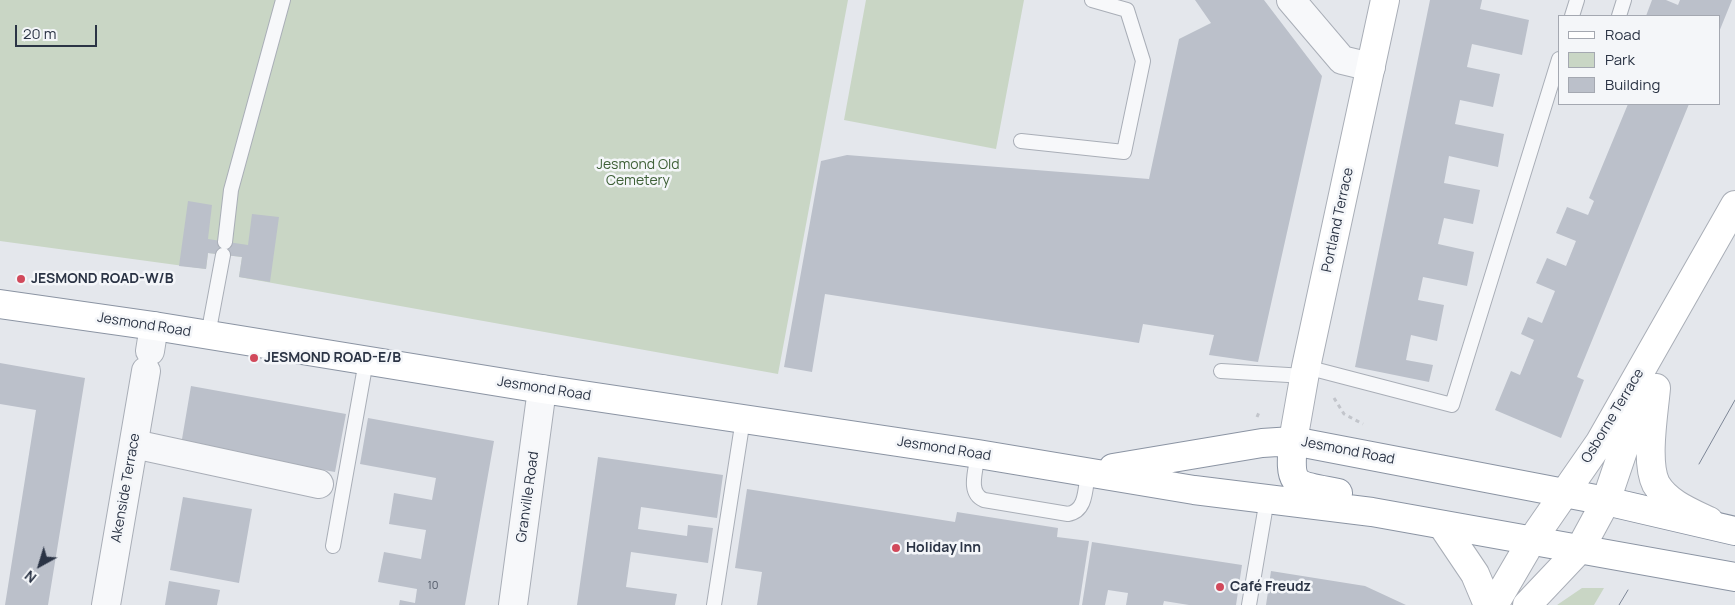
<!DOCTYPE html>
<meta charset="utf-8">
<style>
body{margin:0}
#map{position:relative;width:1735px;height:605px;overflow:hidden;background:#e4e7ec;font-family:Manrope,sans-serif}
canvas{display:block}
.legend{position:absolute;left:1558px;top:15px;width:162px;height:90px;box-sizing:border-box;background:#f4f6f9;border:1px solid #a4a8b1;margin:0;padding:6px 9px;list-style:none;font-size:15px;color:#2b3445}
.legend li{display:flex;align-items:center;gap:10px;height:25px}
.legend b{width:25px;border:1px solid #a4a8b1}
.north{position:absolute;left:15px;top:540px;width:50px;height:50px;-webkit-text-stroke:4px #f4f6f9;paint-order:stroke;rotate:219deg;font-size:14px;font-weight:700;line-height:20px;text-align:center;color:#2b3445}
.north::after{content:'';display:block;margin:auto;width:18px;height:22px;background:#2b3445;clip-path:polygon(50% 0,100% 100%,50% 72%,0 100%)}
.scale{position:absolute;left:15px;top:25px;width:82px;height:22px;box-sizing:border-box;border:2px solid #2b3445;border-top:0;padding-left:6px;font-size:15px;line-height:18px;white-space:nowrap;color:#2b3445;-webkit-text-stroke:4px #f4f6f9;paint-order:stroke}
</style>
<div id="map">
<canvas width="1735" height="605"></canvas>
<ul class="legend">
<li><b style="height:6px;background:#fff"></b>Road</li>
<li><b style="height:14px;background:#c9d6c5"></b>Park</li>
<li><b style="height:14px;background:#bbc0ca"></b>Building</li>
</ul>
<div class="north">N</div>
<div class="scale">20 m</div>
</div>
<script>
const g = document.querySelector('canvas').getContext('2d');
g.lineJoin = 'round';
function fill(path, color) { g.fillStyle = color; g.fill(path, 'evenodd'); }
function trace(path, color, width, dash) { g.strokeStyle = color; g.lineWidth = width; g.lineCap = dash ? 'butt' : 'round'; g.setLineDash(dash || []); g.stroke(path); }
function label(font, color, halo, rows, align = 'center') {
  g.font = font + ' Manrope,sans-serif'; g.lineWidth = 5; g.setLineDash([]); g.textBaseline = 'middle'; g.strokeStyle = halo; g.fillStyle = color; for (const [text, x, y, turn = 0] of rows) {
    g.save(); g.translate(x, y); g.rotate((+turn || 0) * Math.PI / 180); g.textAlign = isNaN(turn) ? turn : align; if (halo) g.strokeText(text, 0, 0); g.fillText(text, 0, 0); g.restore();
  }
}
const green = new Path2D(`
 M 0,0 L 848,0 L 778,374 L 239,277 L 242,257 L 208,253 L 206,269 L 0,241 Z
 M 866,0 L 1024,0 L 996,149 L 844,120 Z
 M 1582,588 L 1604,588 L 1594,605 L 1557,605 Z`);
const building = new Path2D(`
 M 1195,0 L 1264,0 L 1322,76 L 1258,362 L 1209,355 L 1214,335 L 1143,324 L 1139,343 L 825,294 L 812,372 L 784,367 L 821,161 L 847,155 L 1149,179 L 1179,39 L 1211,23 Z
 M 1430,0 L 1482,0 L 1480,9 L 1529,20 L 1522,55 L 1472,44 L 1467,67 L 1500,74 L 1493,107 L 1460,100 L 1455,124 L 1504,134 L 1498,167 L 1449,156 L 1444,183 L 1480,190 L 1473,224 L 1444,218 L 1438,244 L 1474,252 L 1467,286 L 1423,277 L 1418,300 L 1444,305 L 1437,341 L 1411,335 L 1406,360 L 1433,365 L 1429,382 L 1355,367 Z
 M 1652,0 L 1666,0 L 1678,5 L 1680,0 L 1732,0 L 1719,32 L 1719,16 L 1646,16 Z
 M 1628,104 L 1689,104 L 1577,377 L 1584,380 L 1561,438 L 1495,410 L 1511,371 L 1520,375 L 1534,340 L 1521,334 L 1528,317 L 1542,323 L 1555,291 L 1536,283 L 1547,258 L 1566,266 L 1576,241 L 1556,233 L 1567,207 L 1588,215 L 1594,201 L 1589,198 Z
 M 188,201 L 212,205 L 208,239 L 248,245 L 252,214 L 279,217 L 270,282 L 239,277 L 242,257 L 208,253 L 206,269 L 179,266 Z
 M 0,363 L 85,378 L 48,605 L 5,605 L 36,410 L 0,404 Z
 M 191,386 L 346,414 L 335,472 L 181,445 Z
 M 368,418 L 494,441 L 465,605 L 399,605 L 400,600 L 415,603 L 417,589 L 378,582 L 384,552 L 421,559 L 426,530 L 389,524 L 394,493 L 432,500 L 436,478 L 360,464 Z
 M 598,457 L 723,475 L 717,518 L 641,507 L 638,529 L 687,536 L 688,525 L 713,528 L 708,563 L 631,552 L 626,587 L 677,594 L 675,605 L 577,605 Z
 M 747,489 L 955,522 L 957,512 L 1058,528 L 1057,537 L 1089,541 L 1079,605 L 757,605 L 762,572 L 735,568 Z
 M 183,497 L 252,509 L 239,583 L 170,570 Z
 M 1092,542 L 1242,565 L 1236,605 L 1189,605 L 1164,601 L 1163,605 L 1126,605 L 1128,593 L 1108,590 L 1105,605 L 1082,605 Z
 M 1271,571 L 1365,586 L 1406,605 L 1266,605 Z
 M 169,581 L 220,590 L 217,605 L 165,605 Z`);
const path = new Path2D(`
 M 1334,398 L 1344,414 L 1363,424
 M 1257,417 L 1260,410`);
const service = new Path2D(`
 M 1572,16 L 1577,0
 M 1619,16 L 1624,0
 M 1021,141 L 1124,152 L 1143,61 L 1127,10 L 1092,0
 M 225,242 L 231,190 L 283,0
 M 208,335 L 223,255
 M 1306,367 L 1452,405 L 1559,59
 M 1221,371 L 1305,376
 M 978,454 C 976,470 967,493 984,500 L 1068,514 C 1087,511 1085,488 1088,472
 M 333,546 L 366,361
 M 714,605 L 743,419
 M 1249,605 L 1267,499`);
const minor = new Path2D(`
 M 1291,0 L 1342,60 L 1371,67
 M 150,351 L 154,326
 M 134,444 L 319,484
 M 106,605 L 146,371
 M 513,605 L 542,389`);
const secondary = new Path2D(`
 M 1656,388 C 1654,412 1645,462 1656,484 C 1667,503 1690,512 1709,521
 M 1293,441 L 1306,367 L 1385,0
 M 1442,525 L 1475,574 L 1488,605
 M 1494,605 L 1532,540 L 1600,442 L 1735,205
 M 1527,605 L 1580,549 L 1606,501 L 1645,386`);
const trunk = new Path2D(`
 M 0,304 L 154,326 L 542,389 L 978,454 L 1194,490 L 1372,512 L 1735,577
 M 1293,441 C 1289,488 1293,484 1338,493
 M 1113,468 L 1262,443 L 1293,441 L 1606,501 L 1735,531`);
const tram = new Path2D(`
 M 1699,464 L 1735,400
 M 1619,605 L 1628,590`);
const markers = [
 [21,279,5,"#d1495b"],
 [254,358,5,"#d1495b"],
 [896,548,5,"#d1495b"],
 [1220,587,5,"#d1495b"]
];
const numberNames = [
 ["10",433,586]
];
const parkNames = [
 ["Jesmond Old",638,165],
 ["Cemetery",638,181]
];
const streetNames = [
 ["Portland Terrace",1338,220,-78],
 ["Jesmond Road",144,325,9],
 ["Jesmond Road",544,389,9],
 ["Osborne Terrace",1613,416,-59],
 ["Jesmond Road",944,449,9],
 ["Jesmond Road",1348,451,11],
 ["Akenside Terrace",126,488,-80],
 ["Granville Road",528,497,-82]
];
const poiNames = [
 ["JESMOND ROAD-W/B",31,279],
 ["JESMOND ROAD-E/B",264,358],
 ["Holiday Inn",906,548],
 ["Café Freudz",1230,587]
];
fill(green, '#c9d6c5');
fill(building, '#bbc0ca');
trace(service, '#a9aeb7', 16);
trace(minor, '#a9aeb7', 30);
trace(secondary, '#a9aeb7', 30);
trace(trunk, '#8b94a3', 30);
trace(path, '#c2c5cb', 3, [4, 4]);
trace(service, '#f7f8fa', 14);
trace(minor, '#f7f8fa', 28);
trace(secondary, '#fff', 28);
trace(trunk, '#fff', 28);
trace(tram, '#7d8696', 1);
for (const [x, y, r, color] of markers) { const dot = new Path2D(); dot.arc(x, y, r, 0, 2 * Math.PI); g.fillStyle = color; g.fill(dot); trace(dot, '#f4f6f9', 2); }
label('11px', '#4f5766', null, numberNames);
label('14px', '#3f6138', '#f4f6f9', parkNames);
label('14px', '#2b3445', '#f4f6f9', streetNames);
label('bold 14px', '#2b3445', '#f4f6f9', poiNames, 'left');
</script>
